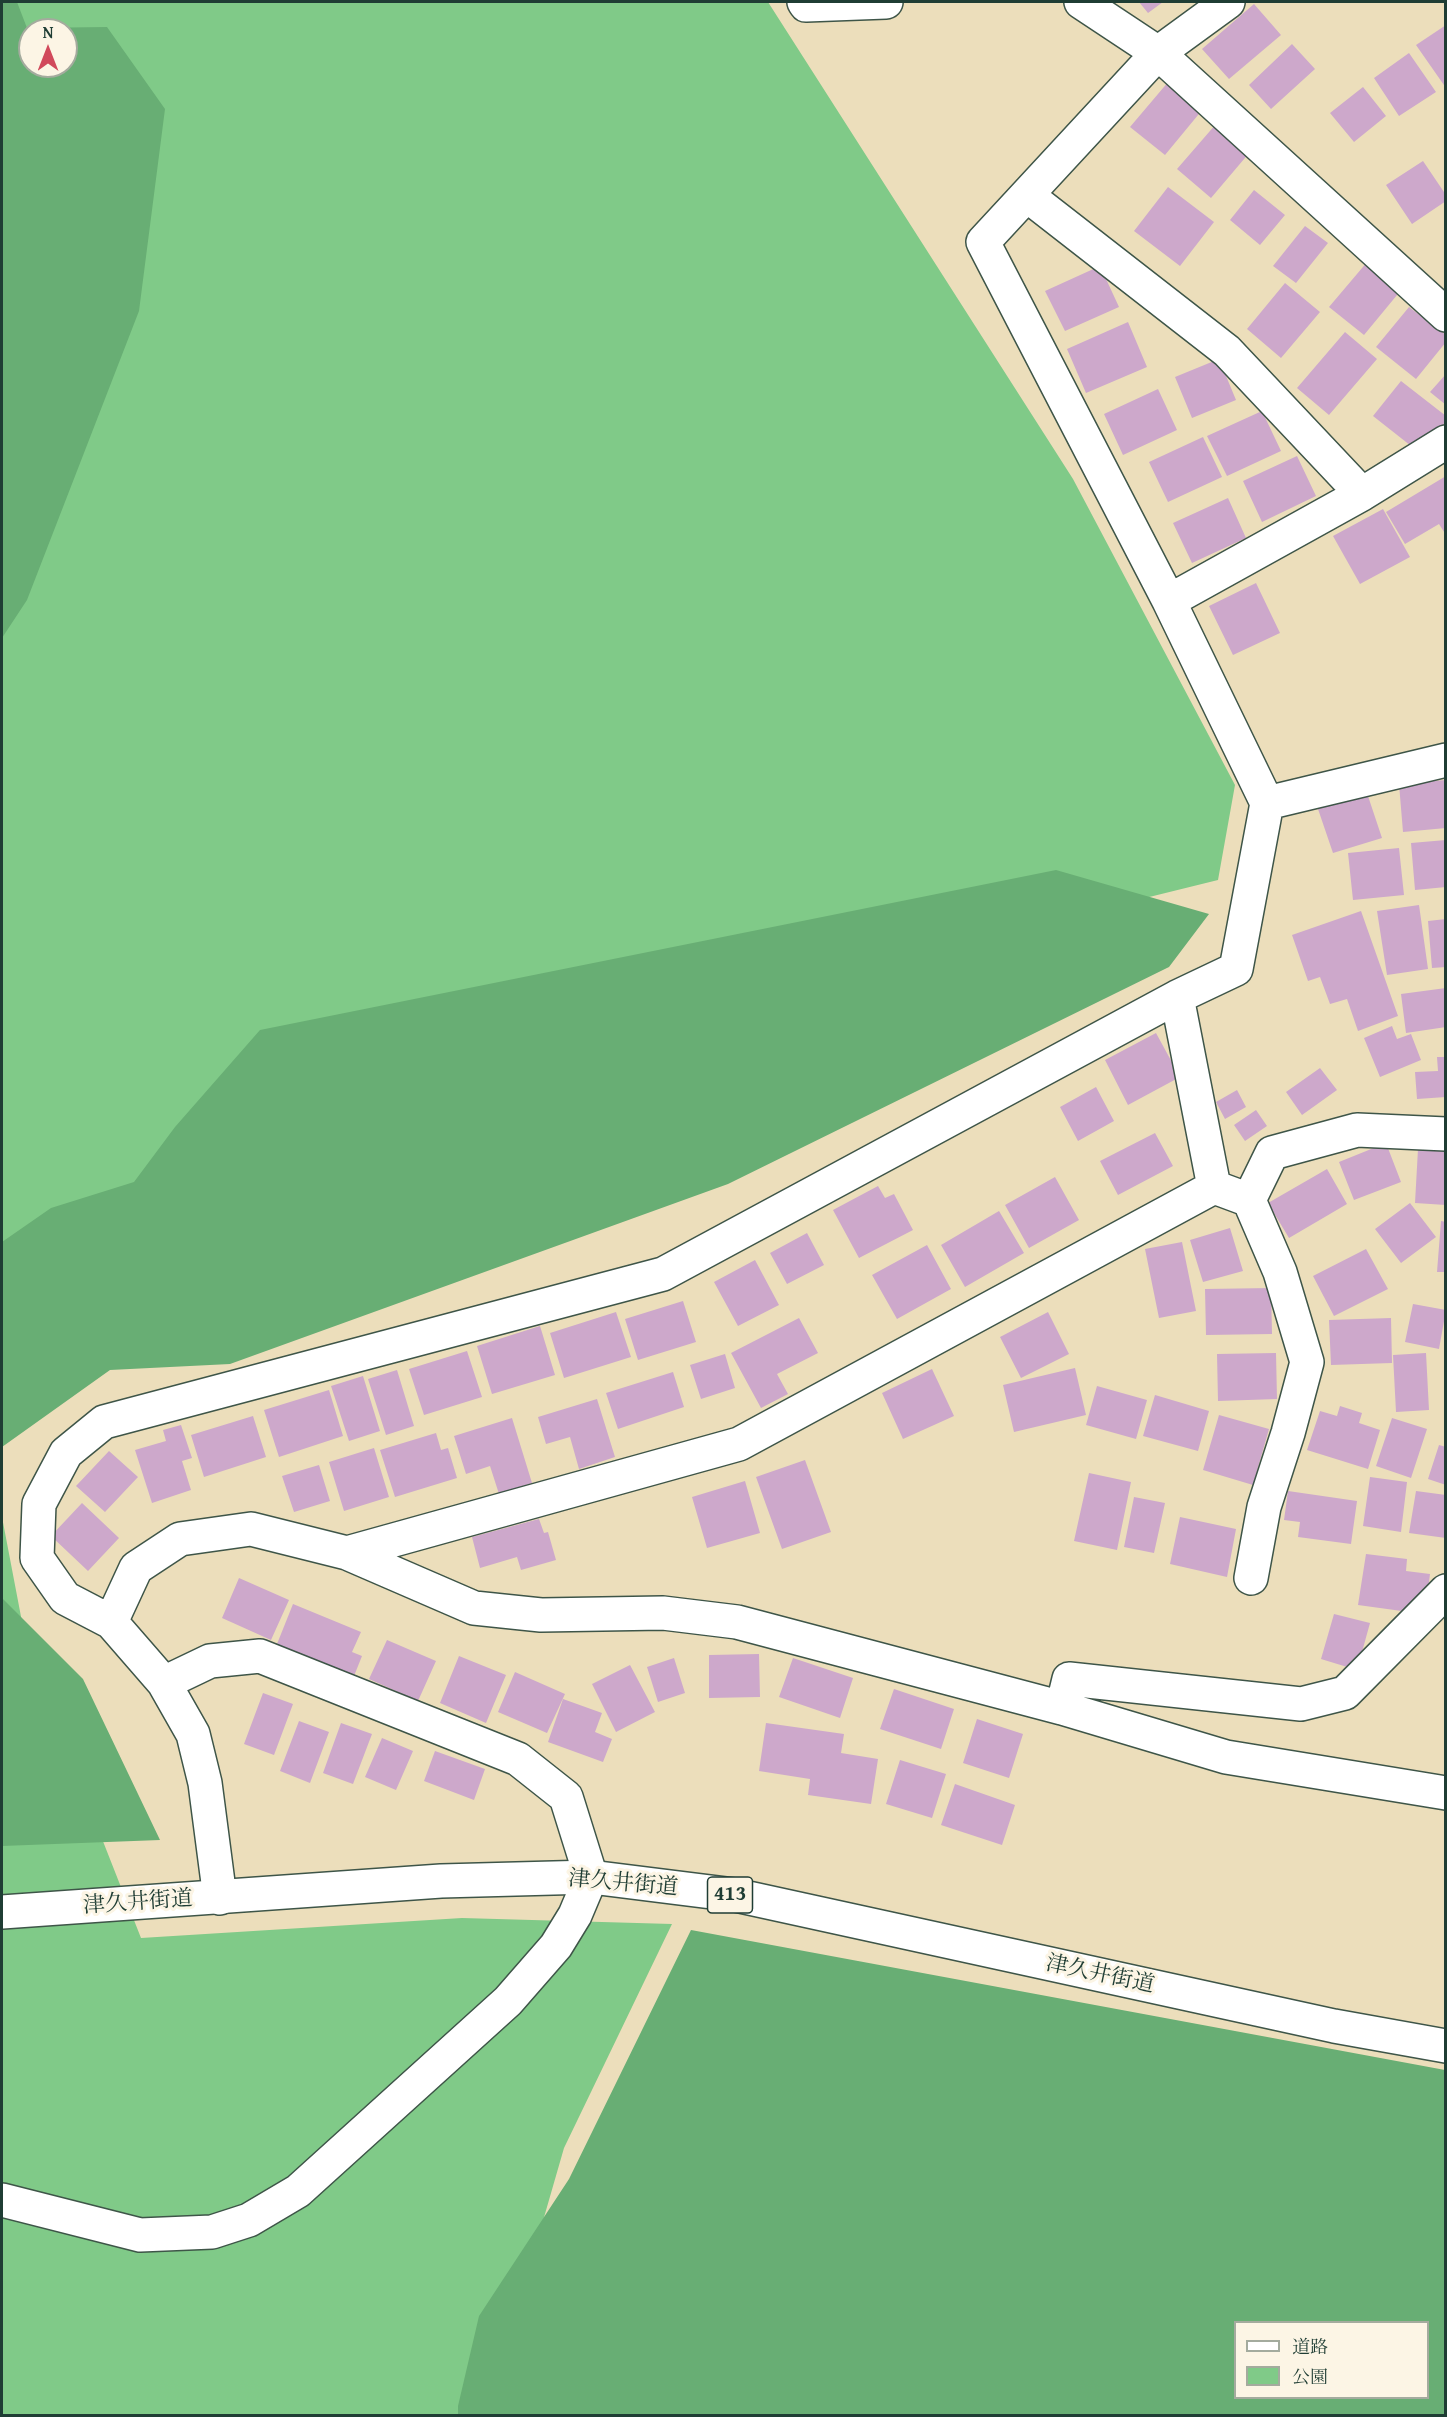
<!DOCTYPE html>
<meta charset="utf-8">
<style>
body{margin:0}
#map{position:relative;width:1447px;height:2417px;overflow:hidden;background:#ecdebb;font-family:"Gentium Book Plus","Noto Serif JP",serif}
canvas{display:block}
.frame{position:absolute;inset:0;border:3px solid #1f3d34;pointer-events:none}
.legend{position:absolute;left:1234px;top:2321px;width:195px;height:78px;box-sizing:border-box;background:#fcf5e5;border:2px solid #a4ab9e;margin:0;padding:8px 10px;list-style:none;font-size:18px;color:#1f3d34}
.legend li{display:flex;align-items:center;gap:12px;height:30px}
.legend b{width:30px;border:2px solid #a4ab9e}
.north{position:absolute;left:18px;top:18px;width:60px;height:60px;box-sizing:border-box;background:#fcf5e5;border:2px solid #a4ab9e;border-radius:50%;rotate:0deg;font-size:16px;font-weight:700;line-height:24px;text-align:center;color:#1f3d34}
.north::after{content:'';display:block;margin:auto;width:21px;height:27px;background:#d1495b;clip-path:polygon(50% 0,100% 100%,50% 72%,0 100%)}
</style>
<div id="map">
<canvas width="1447" height="2417"></canvas>
<div class="frame"></div>
<ul class="legend">
<li><b style="height:8px;background:#fff"></b>道路</li>
<li><b style="height:16px;background:#80ca88"></b>公園</li>
</ul>
<div class="north">N</div>
</div>
<script>
const g = document.querySelector('canvas').getContext('2d');
g.lineJoin = 'round';
function fill(path, color) { g.fillStyle = color; g.fill(path, 'evenodd'); }
function trace(path, color, width, dash) { g.strokeStyle = color; g.lineWidth = width; g.lineCap = dash ? 'butt' : 'round'; g.setLineDash(dash || []); g.stroke(path); }
function label(font, color, halo, rows, align = 'center') {
  g.font = font + ' "Gentium Book Plus","Noto Serif JP",serif'; g.lineWidth = 6; g.setLineDash([]); g.textBaseline = 'middle'; g.strokeStyle = halo; g.fillStyle = color; for (const [text, x, y, turn = 0] of rows) {
    g.save(); g.translate(x, y); g.rotate((+turn || 0) * Math.PI / 180); g.textAlign = isNaN(turn) ? turn : align; if (halo) g.strokeText(text, 0, 0); g.fillText(text, 0, 0); g.restore();
  }
}
const green = new Path2D(`
 M 2,2 L 768,2 L 1073,479 L 1235,785 L 1218,880 L 1032,926 L 2,1367 ZM 30,30 L 66,30 L 66,66 L 30,66 Z
 M 2,1517 L 27,1648 L 141,1938 L 462,1918 L 672,1924 L 564,2148 L 487,2415 L 2,2415 Z`);
const forest = new Path2D(`
 M 2,2 L 17,2 L 27,28 L 107,27 L 165,109 L 139,311 L 27,600 L 2,638 ZM 30,30 L 66,30 L 66,66 L 30,66 Z
 M 1056,870 L 1209,914 L 1169,967 L 728,1184 L 230,1364 L 110,1370 L 2,1447 L 2,1242 L 51,1208 L 134,1182 L 175,1127 L 260,1030 Z
 M 2,1598 L 83,1679 L 160,1840 L 2,1846 Z
 M 691,1930 L 1445,2070 L 1445,2415 L 458,2415 L 458,2406 L 479,2316 L 569,2179 ZM 1236,2322 L 1428,2322 L 1428,2398 L 1236,2398 Z`);
const building = new Path2D(`
 M 1139,2 L 1163,2 L 1148,13 Z
 M 1254,4 L 1281,35 L 1229,79 L 1202,49 Z
 M 1446,25 L 1446,88 L 1416,45 Z
 M 1292,44 L 1315,69 L 1271,109 L 1249,85 Z
 M 1409,53 L 1436,92 L 1399,116 L 1374,78 Z
 M 1169,81 L 1203,109 L 1165,155 L 1130,127 Z
 M 1363,87 L 1386,116 L 1354,142 L 1330,113 Z
 M 1216,124 L 1250,152 L 1211,198 L 1177,169 Z
 M 1423,161 L 1446,195 L 1446,201 L 1412,224 L 1386,185 Z
 M 1168,187 L 1214,222 L 1180,266 L 1134,231 Z
 M 1254,190 L 1285,215 L 1260,245 L 1230,220 Z
 M 1305,226 L 1328,243 L 1296,283 L 1273,266 Z
 M 1368,261 L 1402,289 L 1364,335 L 1329,307 Z
 M 1100,266 L 1119,307 L 1065,331 L 1045,291 Z
 M 1285,283 L 1320,312 L 1281,358 L 1247,329 Z
 M 1409,307 L 1446,335 L 1446,342 L 1416,379 L 1376,347 Z
 M 1128,322 L 1147,367 L 1086,393 L 1067,349 Z
 M 1345,332 L 1377,359 L 1329,415 L 1297,388 Z
 M 1219,359 L 1236,400 L 1192,418 L 1175,377 Z
 M 1446,374 L 1446,405 L 1430,392 Z
 M 1401,381 L 1446,416 L 1446,421 L 1420,453 L 1373,416 Z
 M 1158,389 L 1177,430 L 1123,455 L 1104,414 Z
 M 1262,411 L 1281,451 L 1227,476 L 1207,436 Z
 M 1203,437 L 1222,477 L 1168,502 L 1149,462 Z
 M 1297,456 L 1316,496 L 1262,522 L 1243,481 Z
 M 1446,476 L 1446,535 L 1439,524 L 1405,544 L 1386,512 Z
 M 1228,498 L 1246,538 L 1192,563 L 1173,523 Z
 M 1383,509 L 1410,557 L 1360,584 L 1333,536 Z
 M 1256,583 L 1280,633 L 1233,655 L 1209,606 Z
 M 1446,780 L 1446,828 L 1403,832 L 1399,784 Z
 M 1367,793 L 1382,838 L 1333,853 L 1318,809 Z
 M 1446,840 L 1446,887 L 1415,890 L 1411,843 Z
 M 1399,848 L 1404,895 L 1353,900 L 1348,853 Z
 M 1419,905 L 1428,969 L 1387,975 L 1377,911 Z
 M 1361,911 L 1398,1016 L 1358,1031 L 1347,999 L 1330,1004 L 1320,977 L 1308,981 L 1292,935 Z
 M 1446,919 L 1446,967 L 1432,968 L 1428,921 Z
 M 1446,988 L 1446,1027 L 1406,1033 L 1401,994 Z
 M 1392,1026 L 1397,1039 L 1411,1034 L 1421,1060 L 1380,1077 L 1364,1038 Z
 M 1156,1033 L 1180,1077 L 1128,1105 L 1105,1060 Z
 M 1437,1057 L 1446,1057 L 1446,1097 L 1417,1099 L 1415,1072 L 1438,1071 Z
 M 1320,1068 L 1337,1090 L 1302,1115 L 1286,1092 Z
 M 1096,1087 L 1114,1121 L 1078,1141 L 1060,1107 Z
 M 1237,1090 L 1246,1107 L 1225,1119 L 1216,1102 Z
 M 1256,1110 L 1267,1126 L 1245,1141 L 1234,1125 Z
 M 1155,1133 L 1173,1166 L 1118,1195 L 1100,1161 Z
 M 1386,1143 L 1401,1182 L 1354,1200 L 1339,1162 Z
 M 1418,1149 L 1446,1151 L 1446,1205 L 1415,1203 Z
 M 1327,1169 L 1347,1204 L 1289,1238 L 1268,1203 Z
 M 1055,1177 L 1079,1220 L 1029,1248 L 1005,1205 Z
 M 878,1186 L 885,1198 L 894,1194 L 913,1230 L 859,1258 L 833,1210 Z
 M 1410,1203 L 1436,1237 L 1401,1263 L 1375,1229 Z
 M 999,1211 L 1024,1253 L 965,1287 L 941,1245 Z
 M 1441,1221 L 1446,1222 L 1446,1272 L 1437,1272 Z
 M 1230,1228 L 1243,1271 L 1203,1282 L 1190,1240 Z
 M 807,1233 L 824,1265 L 787,1284 L 770,1253 Z
 M 1182,1242 L 1196,1311 L 1159,1318 L 1145,1249 Z
 M 927,1245 L 951,1289 L 897,1319 L 872,1275 Z
 M 1366,1249 L 1388,1289 L 1334,1316 L 1313,1276 Z
 M 755,1260 L 779,1305 L 738,1326 L 714,1282 Z
 M 1271,1288 L 1272,1334 L 1206,1335 L 1205,1289 Z
 M 683,1301 L 696,1342 L 638,1360 L 625,1319 Z
 M 1413,1304 L 1446,1310 L 1439,1349 L 1405,1342 Z
 M 616,1312 L 631,1357 L 564,1378 L 550,1333 Z
 M 1048,1312 L 1069,1354 L 1021,1378 L 1000,1337 Z
 M 799,1318 L 818,1353 L 777,1374 L 788,1394 L 761,1408 L 731,1353 Z
 M 1391,1318 L 1392,1363 L 1331,1365 L 1329,1320 Z
 M 540,1326 L 555,1375 L 492,1394 L 477,1346 Z
 M 467,1351 L 482,1397 L 424,1415 L 409,1369 Z
 M 1276,1353 L 1277,1399 L 1218,1401 L 1217,1354 Z
 M 1426,1353 L 1429,1410 L 1396,1412 L 1393,1355 Z
 M 725,1354 L 735,1388 L 701,1399 L 690,1365 Z
 M 1075,1368 L 1086,1415 L 1014,1432 L 1003,1385 Z
 M 932,1369 L 954,1416 L 903,1439 L 882,1393 Z
 M 397,1370 L 414,1426 L 386,1435 L 368,1379 Z
 M 673,1372 L 684,1407 L 618,1429 L 606,1393 Z
 M 363,1376 L 380,1431 L 349,1441 L 331,1386 Z
 M 1097,1386 L 1147,1400 L 1136,1439 L 1086,1425 Z
 M 329,1390 L 343,1436 L 279,1457 L 264,1410 Z
 M 1155,1395 L 1209,1411 L 1198,1451 L 1143,1436 Z
 M 597,1399 L 615,1457 L 579,1469 L 570,1437 L 546,1444 L 538,1417 Z
 M 1340,1406 L 1362,1413 L 1359,1423 L 1380,1430 L 1368,1469 L 1307,1450 L 1320,1411 L 1337,1416 Z
 M 1219,1415 L 1269,1429 L 1253,1485 L 1203,1470 Z
 M 253,1416 L 266,1457 L 204,1477 L 191,1435 Z
 M 512,1418 L 532,1483 L 499,1494 L 490,1466 L 466,1474 L 454,1436 Z
 M 1392,1418 L 1427,1429 L 1411,1478 L 1376,1466 Z
 M 181,1425 L 192,1458 L 182,1461 L 191,1490 L 152,1503 L 135,1450 L 166,1441 L 163,1430 Z
 M 436,1433 L 441,1450 L 448,1448 L 457,1478 L 395,1497 L 380,1450 Z
 M 1439,1445 L 1446,1447 L 1446,1485 L 1428,1479 Z
 M 374,1448 L 389,1497 L 344,1511 L 329,1462 Z
 M 109,1451 L 138,1477 L 105,1512 L 76,1486 Z
 M 805,1460 L 831,1532 L 782,1549 L 756,1477 Z
 M 319,1465 L 330,1501 L 294,1512 L 282,1476 Z
 M 1089,1473 L 1131,1482 L 1117,1550 L 1074,1541 Z
 M 1370,1477 L 1407,1482 L 1401,1532 L 1363,1526 Z
 M 745,1481 L 760,1533 L 707,1548 L 692,1497 Z
 M 1288,1491 L 1357,1501 L 1351,1544 L 1298,1537 L 1300,1522 L 1284,1520 Z
 M 1416,1491 L 1446,1495 L 1446,1538 L 1409,1533 Z
 M 1134,1497 L 1165,1503 L 1154,1553 L 1124,1547 Z
 M 82,1503 L 119,1538 L 88,1571 L 51,1536 Z
 M 1180,1517 L 1236,1529 L 1227,1577 L 1170,1564 Z
 M 539,1519 L 544,1533 L 548,1532 L 556,1560 L 521,1570 L 517,1557 L 480,1568 L 472,1537 Z
 M 1366,1554 L 1407,1559 L 1406,1571 L 1430,1574 L 1426,1605 L 1411,1602 L 1409,1612 L 1358,1605 Z
 M 239,1578 L 289,1600 L 271,1640 L 222,1618 Z
 M 293,1604 L 361,1632 L 352,1652 L 362,1656 L 352,1681 L 275,1649 Z
 M 1334,1614 L 1370,1623 L 1357,1670 L 1321,1659 Z
 M 387,1640 L 436,1661 L 418,1701 L 369,1679 Z
 M 759,1654 L 760,1697 L 709,1698 L 709,1655 Z
 M 459,1656 L 506,1675 L 486,1723 L 440,1703 Z
 M 674,1658 L 685,1693 L 658,1702 L 647,1667 Z
 M 793,1658 L 853,1678 L 840,1718 L 779,1697 Z
 M 630,1665 L 655,1712 L 616,1732 L 592,1684 Z
 M 515,1672 L 565,1694 L 547,1733 L 498,1712 Z
 M 894,1689 L 954,1709 L 941,1749 L 880,1729 Z
 M 263,1693 L 293,1704 L 274,1755 L 244,1744 Z
 M 563,1699 L 602,1713 L 595,1732 L 612,1739 L 603,1762 L 548,1742 Z
 M 977,1719 L 1023,1734 L 1009,1778 L 963,1763 Z
 M 299,1721 L 329,1732 L 310,1783 L 280,1771 Z
 M 341,1723 L 372,1734 L 353,1784 L 323,1773 Z
 M 766,1723 L 844,1734 L 841,1753 L 878,1759 L 871,1804 L 808,1795 L 810,1779 L 759,1771 Z
 M 382,1738 L 413,1751 L 396,1790 L 365,1777 Z
 M 435,1751 L 485,1769 L 474,1800 L 424,1781 Z
 M 900,1760 L 946,1774 L 932,1818 L 886,1804 Z
 M 955,1784 L 1015,1805 L 1002,1845 L 941,1825 Z`);
const minor = new Path2D(`
 M 804,2 L 806,5 L 886,2
 M 1081,2 L 1158,53 L 1446,315
 M 1028,196 L 1227,351 L 1362,494
 M 1169,601 L 1362,494 L 1446,442
 M 1267,803 L 1446,760
 M 1177,997 L 1214,1187 L 1249,1200 L 1280,1272 L 1307,1362 L 1288,1433 L 1264,1507 L 1251,1578
 M 1249,1200 L 1272,1153 L 1357,1130 L 1446,1134
 M 347,1553 L 739,1444 L 1214,1187
 M 111,1622 L 136,1568 L 180,1539 L 251,1529 L 347,1553 L 474,1608 L 541,1615 L 663,1613 L 737,1622 L 1062,1708 L 1226,1757 L 1446,1793
 M 164,1683 L 210,1661 L 260,1656 L 518,1759 L 566,1797 L 591,1877
 M 1062,1708 L 1069,1679 L 1301,1704 L 1345,1693 L 1446,1591
 M 220,1898 L 205,1783 L 193,1734 L 164,1683 L 111,1622 L 65,1598 L 37,1558 L 39,1504 L 66,1453 L 104,1422 L 663,1274 L 1177,997 L 1236,969 L 1267,803 L 1169,601 L 983,242 L 1158,53 L 1228,2`);
const tertiary = new Path2D(`
 M 2,2200 L 140,2235 L 212,2232 L 249,2220 L 298,2191 L 508,2001 L 556,1946 L 575,1915 L 591,1877`);
const trunk = new Path2D(`
 M 2,1912 L 441,1881 L 591,1877 L 735,1895 L 1334,2026 L 1446,2046`);
const shields = [
 [730,1895,45]
];
const shieldNames = [
 ["413",730,1895]
];
const streetNames = [
 ["津久井街道",623,1884,5],
 ["津久井街道",138,1903,-4],
 ["津久井街道",1100,1975,12]
];
fill(green, '#80ca88');
fill(forest, '#68ae74');
fill(building, '#cda8cb');
trace(minor, '#3e5548', 36);
trace(tertiary, '#3e5548', 36);
trace(trunk, '#3e5548', 36);
trace(minor, '#fff', 33);
trace(tertiary, '#fff', 33);
trace(trunk, '#fff', 33);
for (const [x, y, w] of shields) { const box = new Path2D(); box.roundRect(x - w / 2, y - 18, w, 36, 4.5); g.fillStyle = '#fcf5e5'; g.fill(box); trace(box, '#1f3d34', 1.5); }
label('bold 21px', '#1f3d34', null, shieldNames);
label('22px', '#1f3d34', '#fcf5e5', streetNames);
</script>
